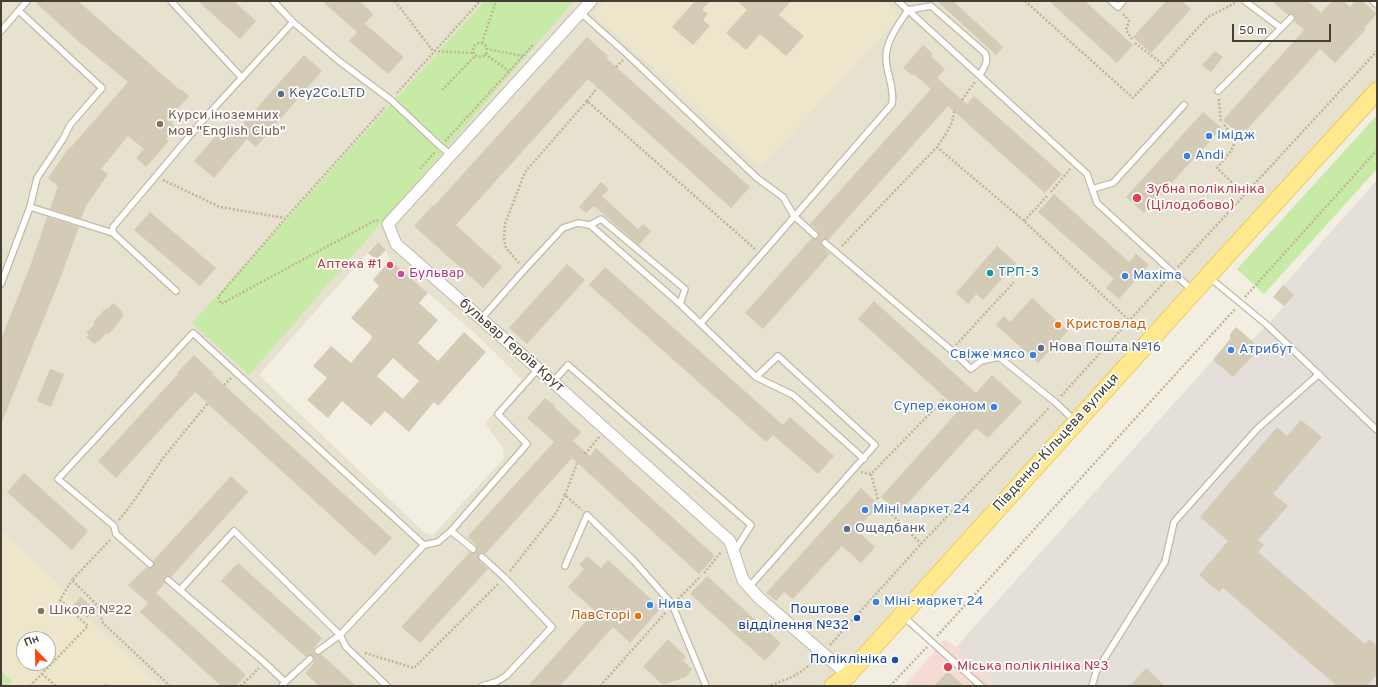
<!DOCTYPE html>
<meta charset="utf-8">
<style>
body{margin:0}
#map{position:relative;width:1378px;height:687px;overflow:hidden;background:#f2efe2;font-family:Overpass,sans-serif}
canvas{display:block}
.frame{position:absolute;inset:0;border:2px solid #443f32;pointer-events:none}
.north{position:absolute;left:16px;top:631px;width:40px;height:40px;box-sizing:border-box;background:#fff;border:1px solid #b4b2ad;border-radius:50%;rotate:337deg;font-size:11px;font-weight:700;line-height:16px;text-align:center;color:#443f32}
.north::after{content:'';display:block;margin:auto;width:14px;height:18px;background:#ff450c;clip-path:polygon(50% 0,100% 100%,50% 72%,0 100%)}
.scale{position:absolute;left:1232px;top:24px;width:99px;height:18px;box-sizing:border-box;border:2px solid #443f32;border-top:0;padding-left:5px;font-size:12px;line-height:14px;white-space:nowrap;color:#443f32;-webkit-text-stroke:3px #fff;paint-order:stroke}
</style>
<div id="map">
<canvas width="1378" height="687"></canvas>
<div class="frame"></div>
<div class="north">Пн</div>
<div class="scale">50 m</div>
</div>
<script>
const g = document.querySelector('canvas').getContext('2d');
g.lineJoin = 'round';
function fill(path, color) { g.fillStyle = color; g.fill(path, 'evenodd'); }
function trace(path, color, width, dash) { g.strokeStyle = color; g.lineWidth = width; g.lineCap = dash ? 'butt' : 'round'; g.setLineDash(dash || []); g.stroke(path); }
function label(font, color, halo, rows, align = 'center') {
  g.font = font + ' Overpass,sans-serif'; g.lineWidth = 3.5; g.setLineDash([]); g.textBaseline = 'middle'; g.strokeStyle = halo; g.fillStyle = color; for (const [text, x, y, turn = 0] of rows) {
    g.save(); g.translate(x, y); g.rotate((+turn || 0) * Math.PI / 180); g.textAlign = isNaN(turn) ? turn : align; if (halo) g.strokeText(text, 0, 0); g.fillText(text, 0, 0); g.restore();
  }
}
const residential = new Path2D(`
 M 1,1 L 606,1 L 594,14 L 640,55 L 760,166 L 900,16 L 883,1 L 1377,1 L 1377,90 L 832,686 L 160,686 L 73,605 L 61,587 L 1,531 ZM 377,242 L 386,250 L 390,260 L 479,337 L 522,380 L 485,423 L 503,448 L 504,458 L 433,535 L 425,533 L 259,375 Z`);
const industrial = new Path2D(`
 M 1377,180 L 1377,686 L 996,686 L 956,647 L 1213,360 L 1230,339 L 1230,334 L 1251,341 L 1267,325 L 1284,306 L 1273,297 Z`);
const education = new Path2D(`
 M 606,1 L 883,1 L 900,16 L 760,167 L 640,55 L 594,14 Z
 M 1,531 L 61,587 L 73,605 L 160,686 L 1,686 ZM 24,639 L 48,639 L 48,663 L 24,663 Z`);
const medical = new Path2D(`
 M 945,639 L 956,647 L 996,686 L 904,686 Z`);
const green = new Path2D(`
 M 485,1 L 574,1 L 249,375 L 192,323 Z
 M 1377,115 L 1377,169 L 1264,294 L 1237,269 Z
 M 1,671 L 12,681 L 7,686 L 1,686 Z`);
const building = new Path2D(`
 M 34,1 L 78,1 L 180,90 L 181,89 L 189,96 L 169,119 L 173,121 L 171,123 L 176,127 L 166,139 L 169,141 L 146,167 L 136,158 L 144,149 L 128,136 L 101,169 L 108,174 L 86,206 L 81,219 L 50,209 L 58,186 L 48,178 L 70,146 L 71,147 L 128,82 L 78,41 Z
 M 198,1 L 234,1 L 256,21 L 240,39 Z
 M 322,1 L 359,1 L 373,14 L 365,24 L 404,57 L 388,74 L 349,41 L 357,32 Z
 M 695,1 L 710,1 L 702,10 L 708,14 L 703,20 L 710,26 L 693,45 L 672,27 Z
 M 737,1 L 791,1 L 779,15 L 804,36 L 786,56 L 760,34 L 746,50 L 726,33 L 747,10 Z
 M 937,1 L 953,1 L 1003,47 L 996,55 Z
 M 1049,1 L 1085,1 L 1133,45 L 1117,63 Z
 M 1166,1 L 1182,1 L 1191,9 L 1151,53 L 1133,37 Z
 M 1272,1 L 1308,1 L 1321,13 L 1332,1 L 1343,1 L 1350,7 L 1355,1 L 1362,1 L 1377,14 L 1364,28 L 1366,29 L 1335,63 L 1320,49 L 1241,136 L 1223,120 L 1304,30 L 1294,21 L 1295,17 L 1294,15 L 1290,14 L 1288,15 Z
 M 587,37 L 608,56 L 606,58 L 750,187 L 731,208 L 588,79 L 456,225 L 502,267 L 483,288 L 414,226 L 433,205 L 434,206 Z
 M 923,45 L 933,54 L 931,56 L 945,69 L 937,78 L 967,104 L 974,96 L 1062,174 L 1045,193 L 948,106 L 828,240 L 824,239 L 822,241 L 822,246 L 830,254 L 763,329 L 745,313 L 812,238 L 816,239 L 818,238 L 818,231 L 810,224 L 931,89 L 914,74 L 913,76 L 903,68 Z
 M 1215,51 L 1223,57 L 1211,72 L 1202,65 Z
 M 304,55 L 322,71 L 256,147 L 247,139 L 214,178 L 194,161 L 228,122 L 237,130 Z
 M 1203,112 L 1222,128 L 1144,213 L 1126,197 Z
 M 601,182 L 609,189 L 602,196 L 638,229 L 643,224 L 651,231 L 639,245 L 594,206 L 586,213 L 579,207 Z
 M 1054,194 L 1129,262 L 1136,254 L 1149,265 L 1119,299 L 1106,288 L 1114,279 L 1038,212 Z
 M 150,212 L 216,268 L 200,286 L 134,230 Z
 M 47,217 L 79,227 L 62,274 L 1,424 L 1,339 L 31,264 Z
 M 378,242 L 386,250 L 376,260 L 368,253 Z
 M 997,246 L 1016,263 L 983,300 L 976,294 L 968,304 L 956,293 Z
 M 390,260 L 428,293 L 419,303 L 438,320 L 418,343 L 438,361 L 464,332 L 486,352 L 438,406 L 434,402 L 409,432 L 385,411 L 371,426 L 342,401 L 328,418 L 307,400 L 327,378 L 313,366 L 331,346 L 351,363 L 372,338 L 371,337 L 372,336 L 351,318 L 379,286 L 373,280 ZM 393,358 L 419,381 L 403,399 L 377,376 Z
 M 567,264 L 585,280 L 527,344 L 509,328 Z
 M 605,267 L 783,425 L 790,417 L 834,456 L 818,474 L 773,435 L 766,442 L 589,285 Z
 M 1283,285 L 1294,295 L 1284,306 L 1273,297 Z
 M 1032,298 L 1068,331 L 1038,363 L 996,325 L 1004,316 L 1010,322 Z
 M 874,301 L 976,393 L 992,375 L 1022,402 L 988,438 L 976,428 L 899,513 L 881,497 L 959,410 L 858,319 Z
 M 113,303 L 122,311 L 123,317 L 108,335 L 106,333 L 98,342 L 97,341 L 94,344 L 86,337 L 89,335 L 86,333 L 95,324 L 93,322 L 106,308 L 108,309 Z
 M 1236,327 L 1260,348 L 1233,377 L 1213,360 L 1230,339 L 1230,334 Z
 M 194,355 L 213,373 L 212,374 L 392,538 L 375,556 L 195,392 L 116,478 L 98,461 L 178,374 L 177,373 Z
 M 50,369 L 64,374 L 51,407 L 37,401 Z
 M 545,398 L 555,406 L 554,407 L 581,432 L 573,441 L 590,456 L 596,448 L 715,556 L 699,574 L 572,458 L 485,554 L 481,553 L 479,554 L 479,561 L 488,569 L 420,643 L 401,627 L 470,552 L 474,553 L 476,551 L 476,545 L 467,537 L 554,442 L 527,418 Z
 M 1301,420 L 1322,437 L 1273,494 L 1288,506 L 1258,540 L 1264,545 L 1258,552 L 1365,644 L 1370,639 L 1377,646 L 1377,674 L 1367,686 L 1337,686 L 1223,588 L 1219,592 L 1199,575 L 1228,541 L 1200,517 L 1277,427 L 1287,436 Z
 M 24,473 L 88,531 L 72,550 L 7,492 Z
 M 231,476 L 248,492 L 171,577 L 165,577 L 164,580 L 165,583 L 156,593 L 246,675 L 236,686 L 221,686 L 140,612 L 148,603 L 128,585 L 147,567 L 150,568 L 153,567 L 154,564 L 153,561 Z
 M 861,488 L 879,505 L 856,530 L 875,547 L 861,563 L 842,546 L 793,599 L 784,592 L 776,601 L 766,593 Z
 M 587,556 L 601,568 L 608,560 L 661,608 L 630,643 L 613,627 L 560,686 L 528,686 L 595,611 L 568,587 L 584,569 L 579,565 Z
 M 238,563 L 322,638 L 314,648 L 314,653 L 318,655 L 321,654 L 356,686 L 319,686 L 305,673 L 314,663 L 313,656 L 309,655 L 306,657 L 221,581 Z
 M 707,576 L 781,643 L 765,661 L 690,594 Z
 M 81,597 L 95,610 L 87,618 L 73,605 Z
 M 668,639 L 686,657 L 683,661 L 692,669 L 686,677 L 666,684 L 661,683 L 643,667 Z
 M 1146,668 L 1165,686 L 1130,686 Z
 M 948,671 L 964,686 L 934,686 Z`);
const path = new Path2D(`
 M 395,1 L 433,51 L 474,53
 M 1025,1 L 1133,98 L 1208,17 L 1237,2
 M 1123,14 L 1129,21 L 1126,30 L 1132,39
 M 482,43 L 496,1
 M 1135,43 L 1164,65
 M473 50a7 7 0 1 1 14 0a7 7 0 1 1-14 0Z
 M 486,49 L 523,56
 M 485,54 L 509,71
 M 616,67 L 623,60
 M 442,90 L 476,55
 M 397,93 L 480,1
 M 1219,99 L 1221,123
 M 962,100 L 975,82
 M 587,101 L 597,88
 M 954,111 C 953,126 945,135 937,147 L 1024,221 L 1130,321
 M 1224,125 L 1236,139 L 1231,151 L 1217,168 L 1244,194
 M 445,141 L 534,44
 M 420,169 L 435,152
 M 163,180 L 220,207 L 285,218
 M 1051,192 L 1070,169
 M 378,221 L 376,220 L 221,304 L 218,297 L 285,219 L 386,106
 M 1024,221 L 1048,195
 M 842,246 L 937,147
 M 519,263 L 506,248 L 504,240 L 505,224 L 525,172 L 587,101 L 755,249
 M 1178,267 L 1377,51
 M 1245,297 L 1377,150
 M 956,345 L 1014,282
 M 224,385 L 231,378
 M 1061,396 L 1168,278
 M 585,454 L 599,437
 M 577,463 L 565,495 L 582,510
 M 861,472 L 871,474 L 945,398
 M 871,474 L 878,500
 M 881,503 L 921,544
 M 119,520 L 131,505 L 163,458 L 208,403
 M 110,540 L 72,580 L 98,606 L 103,623 L 170,686
 M 510,571 L 556,513 L 565,495
 M 704,573 L 722,551
 M 678,599 L 701,576
 M 937,636 L 1235,309
 M 830,645 L 921,544 L 1049,408
 M 365,653 L 414,668 L 499,583
 M 42,674 L 56,686
 M 30,686 L 88,626 L 60,600 L 72,580
 M 105,686 L 107,684 L 109,686
 M 241,686 L 259,668
 M 600,686 L 666,612
 M 767,686 C 789,679 798,676 815,660
 M 890,686 L 927,647`);
const lane = new Path2D(`
 M 171,1 L 242,78
 M 898,1 L 1087,174 L 1097,203 L 1192,290
 M 1111,1 L 1118,7 L 1123,1
 M 1373,1 L 1377,5
 M 581,13 L 628,55 L 757,178 L 783,197 L 794,216 L 815,235
 M 293,22 L 339,61 L 391,100 L 440,146 L 451,155
 M 1281,28 L 1291,18
 M 1,31 L 27,1
 M 1218,91 L 1281,28 L 1245,1
 M 1092,189 L 1113,183 L 1184,105
 M 30,207 L 113,233
 M 590,225 L 601,219 L 685,289 L 680,304
 M 825,243 L 951,350 L 971,369 L 981,361 L 999,357 L 1055,402 L 1075,421
 M 1209,277 L 1267,325 L 1377,430
 M 1,284 L 30,207 L 37,178 L 63,139 L 70,125 L 102,88 L 19,11
 M 176,291 L 113,233 L 113,227 L 203,120 L 293,22 L 273,1
 M 481,319 L 525,269 L 563,228 L 578,223 L 590,225 L 680,304 L 756,377 L 793,395 L 864,459
 M 701,323 L 761,255 L 892,104 C 895,88 886,73 886,58 C 886,40 899,24 908,10 L 931,6 L 985,53 C 989,62 984,67 980,75
 M 553,382 L 568,365 L 751,525 L 734,552
 M 451,531 L 473,549
 M 482,557 L 505,578 L 552,627 L 506,676 L 496,682 L 482,686
 M 150,564 L 116,534 L 114,526 L 58,479 L 193,333 L 424,545
 M 565,566 L 587,515 L 634,561 L 672,604 L 706,686
 M 168,580 L 264,662 L 285,682 L 282,686
 M 749,587 L 875,445 L 778,356 L 756,377
 M 180,590 L 234,531 L 340,635 L 346,647 L 387,686
 M 904,617 L 981,686
 M 318,651 L 340,635 L 424,545 L 438,542 L 451,531 L 527,444 L 498,414 L 538,369
 M 285,682 L 310,659
 M 1092,686 L 1096,672 L 1165,562 L 1174,522 L 1257,429 L 1319,374`);
const street = new Path2D(`
 M 591,1 L 388,224 L 396,244 L 553,382 L 730,541 L 743,580 L 758,597 L 848,675`);
const primary = new Path2D(`
 M 833,686 L 848,675 L 1208,276 L 1377,91`);
const markers = [
 [281,94,4,"#5c6f8a"],
 [160,124,4,"#8d6e63"],
 [1209,136,4,"#3f7fe0"],
 [1187,156,4,"#3f7fe0"],
 [1137,198,5,"#e0444e"],
 [390,265,4,"#e0444e"],
 [990,273,4,"#0f9aa8"],
 [401,274,4,"#d1479c"],
 [1125,276,4,"#3f7fe0"],
 [1058,325,4,"#e8710a"],
 [1041,348,4,"#5c6f8a"],
 [1231,350,4,"#3f7fe0"],
 [1033,355,4,"#3f7fe0"],
 [994,407,4,"#3f7fe0"],
 [865,510,4,"#3f7fe0"],
 [847,529,4,"#5c6f8a"],
 [876,602,4,"#3f7fe0"],
 [650,605,4,"#3f7fe0"],
 [41,611,4,"#8d6e63"],
 [638,616,4,"#e8710a"],
 [857,618,4,"#1a4fb4"],
 [895,660,4,"#1a4fb4"],
 [948,667,5,"#e0444e"]
];
const serviceNames = [
 ["Key2Co.LTD",289,94],
 ["Нова Пошта №16",1049,348],
 ["Ощадбанк",855,529]
];
const educationNames = [
 ["Курси іноземних",168,116],
 ["мов \"English Club\"",168,132],
 ["Школа №22",49,611]
];
const shopNames = [
 ["Імідж",1217,136],
 ["Andi",1195,156],
 ["Maxima",1133,276],
 ["Атрибут",1239,350],
 ["Свіже мясо",1025,355,"right"],
 ["Супер економ",986,407,"right"],
 ["Міні маркет 24",873,510],
 ["Міні-маркет 24",884,602],
 ["Нива",658,605]
];
const healthNames = [
 ["Зубна поліклініка",1146,190],
 ["(Цілодобово)",1146,206],
 ["Аптека #1",382,265,"right"],
 ["Міська поліклініка №3",957,667]
];
const cultureNames = [
 ["ТРП-3",998,273]
];
const hotelNames = [
 ["Бульвар",409,274]
];
const foodNames = [
 ["Кристовлад",1066,325],
 ["ЛавСторі",630,616,"right"]
];
const streetNames = [
 ["бульвар Героїв Крут",511,346,41],
 ["Південно-Кільцева вулиця",1057,443,-48]
];
const transitNames = [
 ["Поштове",849,610],
 ["відділення №32",849,626],
 ["Поліклініка",887,660]
];
fill(residential, '#e7e1d0');
fill(industrial, '#e4dfd8');
fill(education, '#ede6cb');
fill(medical, '#f4dbd4');
fill(green, '#c7eaa7');
fill(building, '#d4cbb7');
trace(lane, '#c1baa7', 8);
trace(street, '#c1baa7', 13);
trace(primary, '#ebca58', 19);
trace(path, '#c1b595', 2.5, [2, 2]);
trace(lane, '#fff', 5.5);
trace(street, '#fff', 11);
trace(primary, '#ffe88e', 17);
for (const [x, y, r, color] of markers) { const dot = new Path2D(); dot.arc(x, y, r, 0, 2 * Math.PI); g.fillStyle = color; g.fill(dot); trace(dot, '#fff', 1.5); }
label('14px', '#4e5e75', '#fff', serviceNames, 'left');
label('14px', '#785e54', '#fff', educationNames, 'left');
label('14px', '#366cbe', '#fff', shopNames, 'left');
label('14px', '#be3a42', '#fff', healthNames, 'left');
label('14px', '#0d838f', '#fff', cultureNames, 'left');
label('14px', '#b23c85', '#fff', hotelNames, 'left');
label('14px', '#c56008', '#fff', foodNames, 'left');
label('14px', '#443f32', '#fff', streetNames);
label('14px', '#164399', '#fff', transitNames, 'right');
</script>
